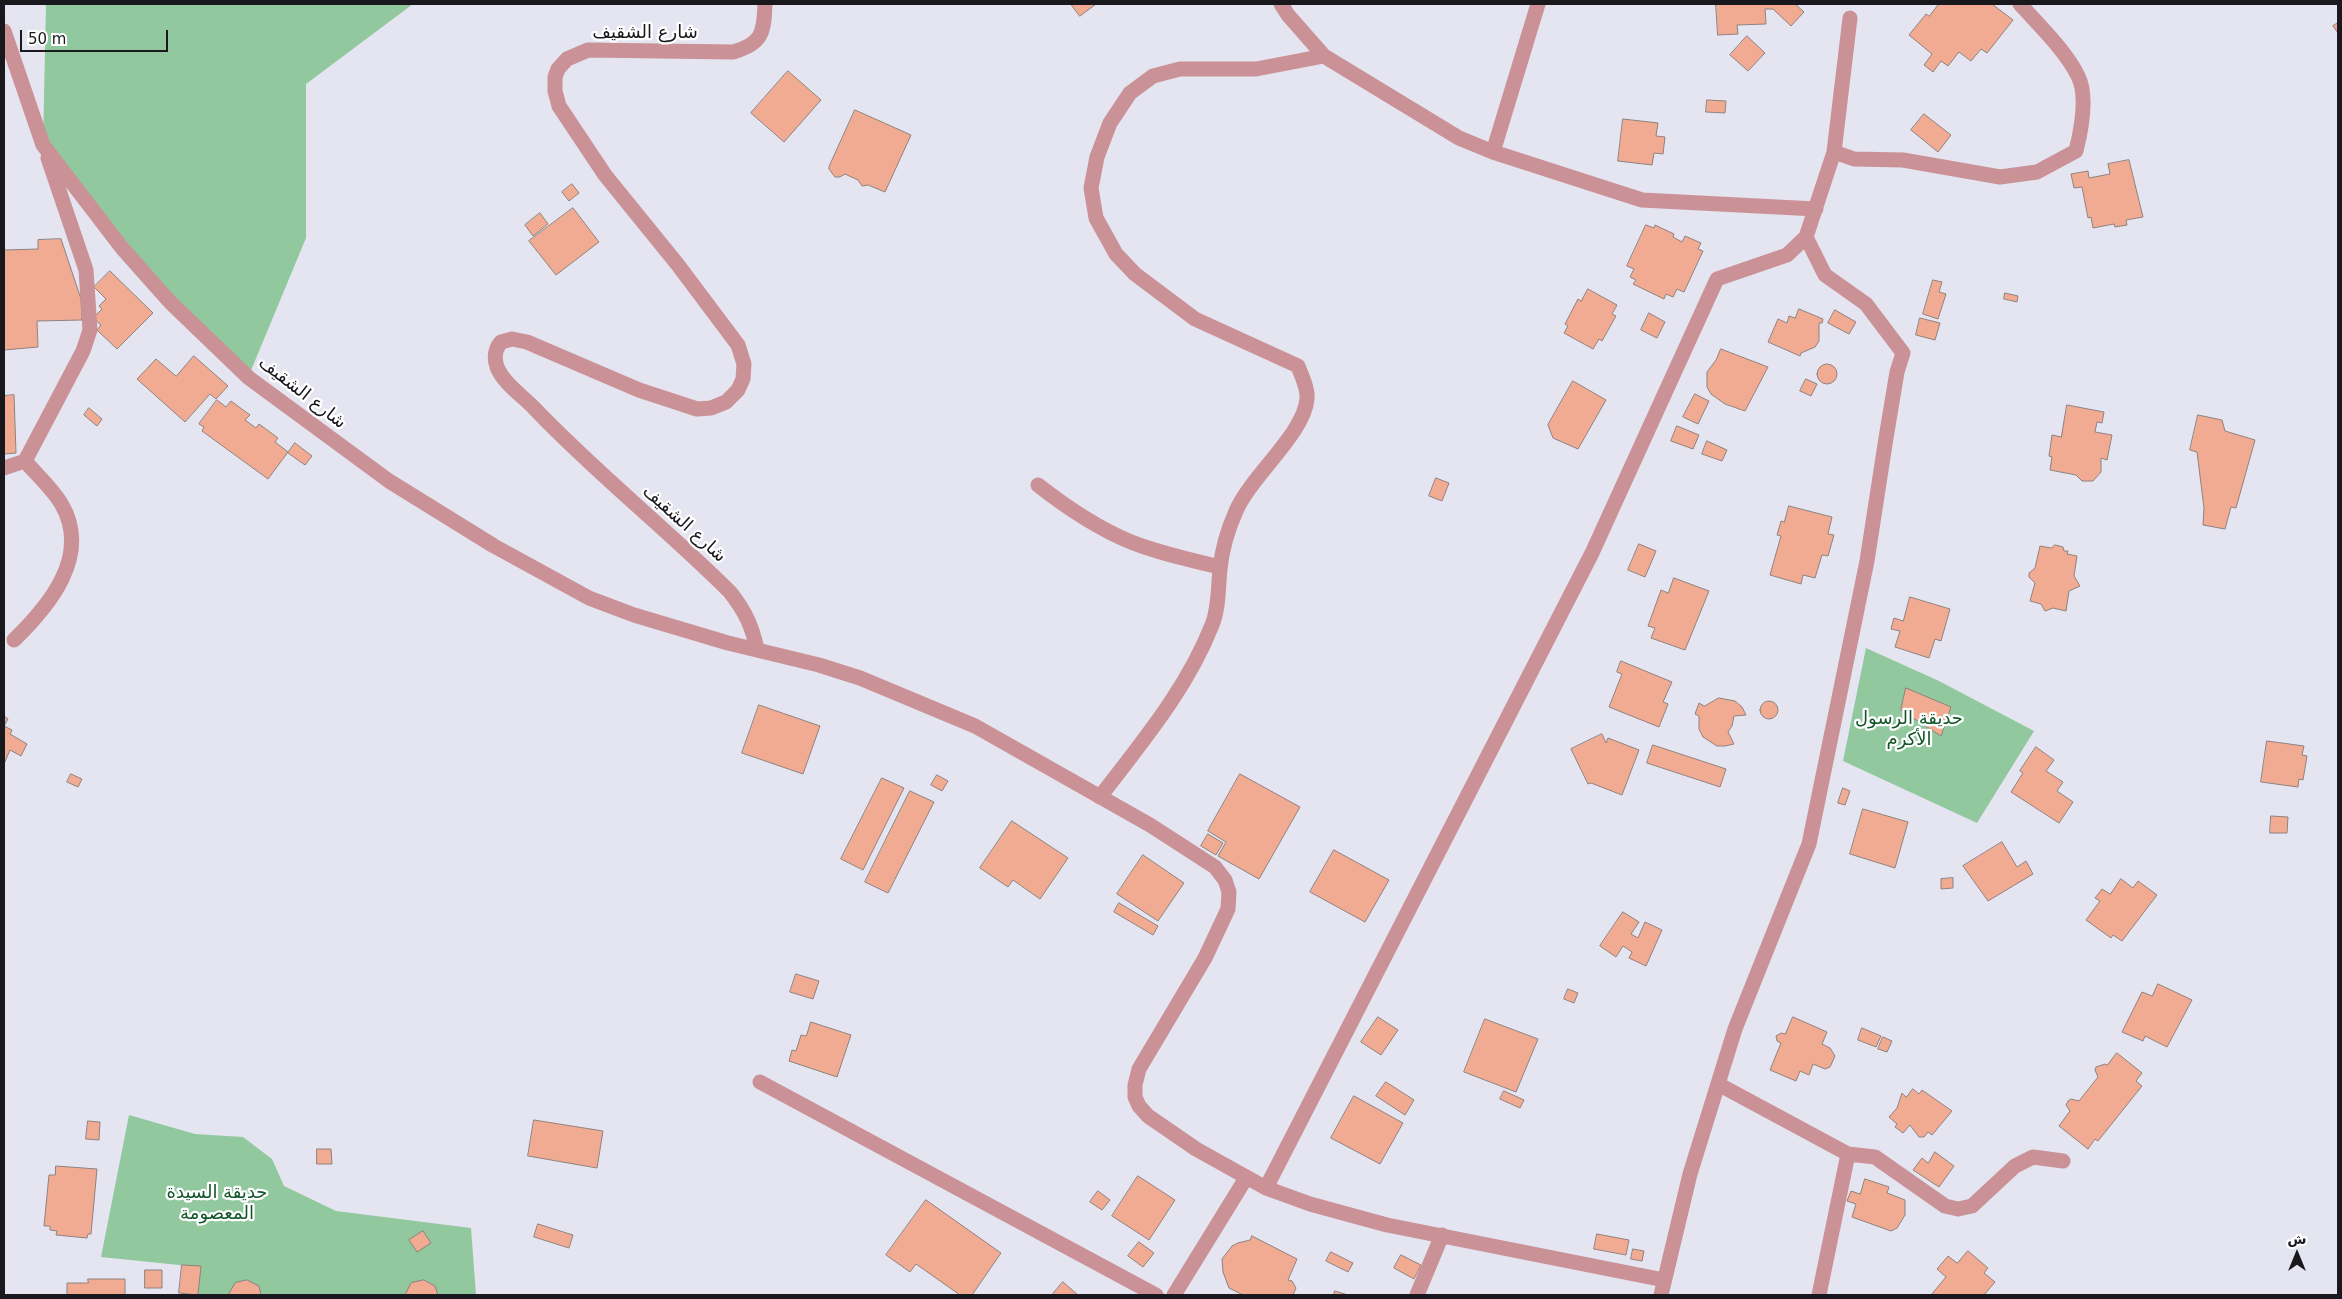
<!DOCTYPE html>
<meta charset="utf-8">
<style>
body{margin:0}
#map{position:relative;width:2342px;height:1299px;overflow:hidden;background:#e4e5f1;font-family:"DejaVu Sans","Noto Sans Arabic",sans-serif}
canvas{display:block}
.frame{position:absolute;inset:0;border:5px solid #19191d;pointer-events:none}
.north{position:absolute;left:2272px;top:1229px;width:50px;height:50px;-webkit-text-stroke:4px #fff;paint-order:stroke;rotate:0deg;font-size:14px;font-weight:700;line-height:20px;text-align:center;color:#19191d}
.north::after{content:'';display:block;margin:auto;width:18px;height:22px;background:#19191d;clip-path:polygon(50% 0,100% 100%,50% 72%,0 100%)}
.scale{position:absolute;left:20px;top:30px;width:148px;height:22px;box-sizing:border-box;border:2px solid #19191d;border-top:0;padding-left:6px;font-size:15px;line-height:18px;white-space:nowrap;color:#19191d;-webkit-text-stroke:4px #fff;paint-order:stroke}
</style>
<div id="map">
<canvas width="2342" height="1299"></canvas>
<div class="frame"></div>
<div class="north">ش</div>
<div class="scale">50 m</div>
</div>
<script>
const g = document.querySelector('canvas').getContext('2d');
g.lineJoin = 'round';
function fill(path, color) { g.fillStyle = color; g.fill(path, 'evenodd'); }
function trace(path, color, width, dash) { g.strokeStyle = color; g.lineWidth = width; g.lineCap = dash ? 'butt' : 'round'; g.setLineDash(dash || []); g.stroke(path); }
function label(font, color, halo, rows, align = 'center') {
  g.font = font + ' "DejaVu Sans","Noto Sans Arabic",sans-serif'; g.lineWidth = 4.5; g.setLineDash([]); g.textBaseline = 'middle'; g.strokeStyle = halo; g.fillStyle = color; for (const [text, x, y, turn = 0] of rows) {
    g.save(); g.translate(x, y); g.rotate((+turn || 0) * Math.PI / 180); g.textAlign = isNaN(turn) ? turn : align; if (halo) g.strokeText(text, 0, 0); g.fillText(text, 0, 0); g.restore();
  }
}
const green = new Path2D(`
 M 46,4 L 413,4 L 306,84 L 306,238 L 247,380 L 179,309 L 43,145 Z
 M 1866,648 L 1939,681 L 2034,731 L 1977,823 L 1843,761 Z
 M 129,1115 L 195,1134 L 243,1137 L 272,1159 L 284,1186 L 336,1211 L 471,1228 L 476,1295 L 188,1295 L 189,1266 L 101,1257 Z`);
const building = new Path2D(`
 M 1071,4 L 1096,4 L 1080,16 Z
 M 1716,4 L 1795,4 L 1804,12 L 1791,26 L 1773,9 L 1765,9 L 1766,24 L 1737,25 L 1738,34 L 1718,35 Z
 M 1939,4 L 1992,4 L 2013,20 L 1987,53 L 1981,49 L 1971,61 L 1959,52 L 1948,66 L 1941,61 L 1933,72 L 1924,65 L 1932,54 L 1909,35 L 1926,14 L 1929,16 Z
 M 2338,23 L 2338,33 L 2333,26 Z
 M 1747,36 L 1765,53 L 1748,71 L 1730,55 Z
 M 788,71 L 821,100 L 784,142 L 751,113 Z
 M 1707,100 L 1726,101 L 1725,113 L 1706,112 Z
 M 855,110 L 911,135 L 885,192 L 868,185 L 862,186 L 858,180 L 845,174 L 840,177 L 835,177 L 829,169 L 829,167 Z
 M 1924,114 L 1951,135 L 1938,152 L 1911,130 Z
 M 1623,119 L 1658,123 L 1656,136 L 1665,137 L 1663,154 L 1654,153 L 1652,165 L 1618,161 Z
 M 2129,160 L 2143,217 L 2126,220 L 2127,225 L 2115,227 L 2114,224 L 2093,228 L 2091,217 L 2088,218 L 2082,187 L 2074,188 L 2071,174 L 2088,171 L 2089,178 L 2110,174 L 2108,164 Z
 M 572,184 L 579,193 L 569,201 L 562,192 Z
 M 573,208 L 599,242 L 556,275 L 529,241 Z
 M 540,213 L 548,224 L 533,236 L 525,225 Z
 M 1646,225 L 1654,228 L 1655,225 L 1674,234 L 1673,237 L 1682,242 L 1685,236 L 1701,243 L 1698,249 L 1703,251 L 1684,292 L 1677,289 L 1673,297 L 1666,294 L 1664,299 L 1633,284 L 1636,280 L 1630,277 L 1634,269 L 1627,266 Z
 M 61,239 L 81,299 L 82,320 L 37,321 L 38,347 L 4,350 L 4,250 L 38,249 L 38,240 Z
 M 110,271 L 153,313 L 117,349 L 97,330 L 101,325 L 93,318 L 102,309 L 99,306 L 106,299 L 94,287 Z
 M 1933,280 L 1942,282 L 1939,292 L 1946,294 L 1938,319 L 1923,314 Z
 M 1588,289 L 1617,305 L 1612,314 L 1616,316 L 1602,341 L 1599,339 L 1593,349 L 1564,333 L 1568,326 L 1565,324 L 1578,299 L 1581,301 Z
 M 2005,293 L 2018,296 L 2017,302 L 2004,299 Z
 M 1799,309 L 1823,319 L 1822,323 L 1819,323 L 1819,341 L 1815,347 L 1801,353 L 1800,356 L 1768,342 L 1778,319 L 1787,323 L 1789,316 L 1795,318 Z
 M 1835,310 L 1856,322 L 1849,334 L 1828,323 Z
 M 1649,313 L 1665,322 L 1657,338 L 1641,330 Z
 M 1920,318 L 1940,323 L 1935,340 L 1916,335 Z
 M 1721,349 L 1768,367 L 1745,411 L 1725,404 L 1711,394 L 1707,387 L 1707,372 L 1716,360 Z
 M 194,356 L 228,386 L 216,399 L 210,394 L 185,422 L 137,379 L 156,359 L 176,376 Z
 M1817 374a10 10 0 1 1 20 0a10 10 0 1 1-20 0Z
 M 1806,379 L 1817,384 L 1811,396 L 1800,391 Z
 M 1573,381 L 1606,400 L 1578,449 L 1553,438 L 1548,425 Z
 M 1695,394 L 1709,401 L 1698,424 L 1683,417 Z
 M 14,395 L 16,453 L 4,454 L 4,396 Z
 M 217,400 L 226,407 L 231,401 L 250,415 L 245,420 L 256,428 L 259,424 L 278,438 L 275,442 L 288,452 L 268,479 L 202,431 L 204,427 L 199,424 Z
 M 2067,405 L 2104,412 L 2102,423 L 2097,422 L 2095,432 L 2112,435 L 2107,460 L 2101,458 L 2101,472 L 2093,481 L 2082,481 L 2076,475 L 2050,470 L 2052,457 L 2049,456 L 2052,435 L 2061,437 Z
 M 89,408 L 102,419 L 97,426 L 84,415 Z
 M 2198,415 L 2222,420 L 2225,431 L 2255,440 L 2236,508 L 2231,507 L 2225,529 L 2203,525 L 2204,508 L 2197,452 L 2190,450 Z
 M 1677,426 L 1699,435 L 1693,449 L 1671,441 Z
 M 1707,441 L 1727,450 L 1722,461 L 1702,454 Z
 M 295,443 L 312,456 L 305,465 L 288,453 Z
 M 1436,478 L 1449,483 L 1442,501 L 1429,496 Z
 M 1789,506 L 1832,517 L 1828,534 L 1834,535 L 1828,556 L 1822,555 L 1815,578 L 1803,575 L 1801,584 L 1770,575 L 1781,536 L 1777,535 L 1781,521 L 1784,522 Z
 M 1639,544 L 1656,551 L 1645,577 L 1628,570 Z
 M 2055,545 L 2063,547 L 2064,551 L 2068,551 L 2067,554 L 2077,556 L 2074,576 L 2080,586 L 2069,591 L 2066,611 L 2053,608 L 2045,611 L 2041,604 L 2030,601 L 2035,583 L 2029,577 L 2029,573 L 2035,568 L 2040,546 L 2051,548 Z
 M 1674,578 L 1709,591 L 1685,650 L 1651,638 L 1655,628 L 1648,626 L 1661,590 L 1668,593 Z
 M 1910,597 L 1950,609 L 1941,641 L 1935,639 L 1929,658 L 1895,647 L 1900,631 L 1891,629 L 1894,618 L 1903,621 Z
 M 1621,661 L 1672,682 L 1663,702 L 1668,704 L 1659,727 L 1609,707 L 1622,674 L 1617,672 Z
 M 1906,688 L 1951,707 L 1941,736 L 1901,710 Z
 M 1719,698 L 1735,701 L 1742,707 L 1746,715 L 1734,716 L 1732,726 L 1728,732 L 1734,744 L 1725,746 L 1717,746 L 1703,737 L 1699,729 L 1699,716 L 1695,714 L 1699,703 L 1704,706 Z
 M1760 710a9 9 0 1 1 18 0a9 9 0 1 1-18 0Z
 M 759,705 L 820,726 L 803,774 L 742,753 Z
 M 4,716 L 8,719 L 4,726 L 12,730 L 10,734 L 27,744 L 21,756 L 10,750 L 4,764 Z
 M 1602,734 L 1606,743 L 1608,738 L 1639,750 L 1622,795 L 1591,783 L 1588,784 L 1571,749 Z
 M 2267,741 L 2304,746 L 2302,755 L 2307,756 L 2303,780 L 2299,779 L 2298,787 L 2261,782 Z
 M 1653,745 L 1726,769 L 1720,787 L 1647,763 Z
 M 2036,747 L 2054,760 L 2046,771 L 2063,782 L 2057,791 L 2073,802 L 2059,823 L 2011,792 L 2023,773 L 2020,771 Z
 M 71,774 L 82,779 L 78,787 L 67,782 Z
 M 1240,774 L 1300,807 L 1259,879 L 1218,856 L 1226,842 L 1208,831 Z
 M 937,775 L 948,781 L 942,791 L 931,785 Z
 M 882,778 L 904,788 L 863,870 L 841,859 Z
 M 1843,788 L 1850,791 L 1845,805 L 1838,803 Z
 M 910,791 L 934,802 L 888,893 L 865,882 Z
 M 1863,809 L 1908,822 L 1895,868 L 1850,854 Z
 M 2271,816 L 2288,817 L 2287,833 L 2270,833 Z
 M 1012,821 L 1068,858 L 1040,899 L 1013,880 L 1008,887 L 980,868 Z
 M 1208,834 L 1223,843 L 1216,855 L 1201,846 Z
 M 2002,842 L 2017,867 L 2026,861 L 2033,874 L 1988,901 L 1963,866 Z
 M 1334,850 L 1389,880 L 1365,922 L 1310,892 Z
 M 1143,855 L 1184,883 L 1158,921 L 1117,894 Z
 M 1953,878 L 1953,888 L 1941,889 L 1941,879 Z
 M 2121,879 L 2133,888 L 2138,881 L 2157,895 L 2122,941 L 2113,935 L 2111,938 L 2086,920 L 2100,901 L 2095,898 L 2102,889 L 2110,894 Z
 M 1119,903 L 1158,926 L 1153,935 L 1114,912 Z
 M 1623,912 L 1639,922 L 1631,934 L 1638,938 L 1645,922 L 1662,930 L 1646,966 L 1629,958 L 1632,952 L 1623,946 L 1616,957 L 1600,946 Z
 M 796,974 L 819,981 L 813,999 L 790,992 Z
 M 2158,984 L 2192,1000 L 2167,1047 L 2145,1036 L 2143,1041 L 2122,1032 L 2142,992 L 2152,996 Z
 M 1568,989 L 1578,993 L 1574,1003 L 1564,999 Z
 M 1378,1017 L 1398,1030 L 1381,1055 L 1361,1042 Z
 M 1793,1017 L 1827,1032 L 1822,1044 L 1830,1048 L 1835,1056 L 1830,1067 L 1825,1069 L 1813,1064 L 1809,1075 L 1800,1071 L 1796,1081 L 1770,1070 L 1781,1043 L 1777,1041 L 1776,1036 L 1781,1033 L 1785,1034 Z
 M 1485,1019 L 1538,1039 L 1516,1092 L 1464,1072 Z
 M 811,1022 L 851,1035 L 837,1077 L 789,1061 L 792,1050 L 796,1051 L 801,1035 L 806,1036 Z
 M 1862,1028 L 1881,1036 L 1876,1047 L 1858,1040 Z
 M 1883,1037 L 1892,1041 L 1887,1052 L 1878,1049 Z
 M 2117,1053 L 2142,1073 L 2136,1081 L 2142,1086 L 2098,1141 L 2095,1139 L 2088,1149 L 2059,1126 L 2070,1111 L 2066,1105 L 2068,1101 L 2071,1099 L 2079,1101 L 2098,1077 L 2095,1070 L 2096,1067 L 2105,1064 L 2107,1065 Z
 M 1386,1082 L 1414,1100 L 1405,1115 L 1376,1096 Z
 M 1913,1089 L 1919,1094 L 1922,1090 L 1952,1111 L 1932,1135 L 1928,1132 L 1924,1137 L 1919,1137 L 1910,1125 L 1903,1133 L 1895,1127 L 1897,1124 L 1889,1117 L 1897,1108 L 1902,1093 L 1906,1097 Z
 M 1504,1091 L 1524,1100 L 1520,1108 L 1500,1099 Z
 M 1354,1096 L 1403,1123 L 1380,1164 L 1331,1138 Z
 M 534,1120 L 603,1131 L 597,1168 L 528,1156 Z
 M 88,1121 L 100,1122 L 99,1140 L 86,1139 Z
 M 317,1149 L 331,1149 L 332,1164 L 317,1164 Z
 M 1935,1152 L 1954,1166 L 1939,1187 L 1913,1170 L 1922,1158 L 1928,1163 Z
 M 56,1166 L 97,1169 L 91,1234 L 88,1234 L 87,1238 L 56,1235 L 57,1231 L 50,1230 L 50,1226 L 44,1226 L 49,1175 L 55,1175 Z
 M 1138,1176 L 1175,1200 L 1149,1240 L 1112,1216 Z
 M 1865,1179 L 1889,1187 L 1887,1193 L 1905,1200 L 1905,1215 L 1897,1228 L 1891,1231 L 1852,1217 L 1856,1204 L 1847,1201 L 1851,1191 L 1860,1194 Z
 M 1098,1191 L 1110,1200 L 1102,1210 L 1090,1202 Z
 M 926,1200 L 1001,1253 L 972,1295 L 960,1295 L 916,1264 L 910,1272 L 886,1255 Z
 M 538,1224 L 573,1235 L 569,1248 L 534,1237 Z
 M 423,1231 L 431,1243 L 417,1252 L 409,1240 Z
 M 1597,1234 L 1629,1240 L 1626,1255 L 1594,1249 Z
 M 1252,1236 L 1297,1259 L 1288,1280 L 1292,1281 L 1296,1288 L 1293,1295 L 1243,1295 L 1229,1288 L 1223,1272 L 1222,1259 L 1232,1246 L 1238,1243 L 1250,1240 Z
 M 1139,1242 L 1154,1253 L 1143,1267 L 1128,1256 Z
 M 1633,1249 L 1644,1251 L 1642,1261 L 1631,1259 Z
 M 1968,1251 L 1988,1268 L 1984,1273 L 1995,1282 L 1984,1295 L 1931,1295 L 1946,1277 L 1937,1269 L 1948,1256 L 1957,1263 Z
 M 1331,1252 L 1353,1263 L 1348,1272 L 1326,1261 Z
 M 1401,1255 L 1421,1265 L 1414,1279 L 1394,1268 Z
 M 182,1265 L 201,1266 L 198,1295 L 179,1293 Z
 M 145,1270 L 162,1270 L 162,1288 L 145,1288 Z
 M 88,1279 L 125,1279 L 125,1295 L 67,1295 L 67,1283 L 88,1283 Z
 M 247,1280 L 259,1286 L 261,1295 L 228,1295 L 235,1283 Z
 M 424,1280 L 435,1286 L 438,1295 L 405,1295 L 411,1283 Z
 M 1063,1282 L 1078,1295 L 1052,1295 Z
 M 1335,1291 L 1348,1295 L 1334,1295 Z`);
const street = new Path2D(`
 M 1281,4 L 1288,15 L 1324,56 L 1459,138 L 1493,152 L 1642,200 L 1816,209
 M 4,31 L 43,145 L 122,248 L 170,302 L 249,378 L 389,481 L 494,546 L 589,598 L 634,615 L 728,643 L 819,665 L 860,678 L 975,726 L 1150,825 L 1215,867 L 1225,880 L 1229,892 L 1228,909 L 1205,958 L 1139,1069 L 1135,1085 L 1135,1097 L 1139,1106 L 1148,1116 L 1196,1149 L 1266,1188 L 1310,1204 L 1387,1225 L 1664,1280
 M 1493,152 L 1538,4
 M 1834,152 L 1850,18
 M 1806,237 L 1834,152 L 1854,159 L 1903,160 L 2000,177 L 2037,172 L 2076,151 C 2081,131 2088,96 2078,76 C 2066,51 2038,24 2020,4
 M 4,468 L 25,461 L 83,351 L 90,330 L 86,270 L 48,158
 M 1038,485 C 1066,507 1097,528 1131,542 C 1159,553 1190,560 1220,567
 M 14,640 C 49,606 91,556 62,505 C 53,489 37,475 25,461
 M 757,649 C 752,626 745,611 730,592 C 667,529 597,474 535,409 C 524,397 503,383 497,367 C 494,358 495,349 501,342 L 512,339 L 527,342 L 639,390 L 697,409 L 711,408 L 726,402 L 738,390 L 743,379 L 744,364 L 738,345 L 678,265 L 605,175 L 559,106 L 555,91 L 555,77 L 558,69 L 567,59 L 588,50 L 733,52 C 762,44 764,33 765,4
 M 1100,797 C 1141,743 1187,689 1212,625 C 1219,608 1218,588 1220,569 C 1222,549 1228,529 1236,511 C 1251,476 1304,434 1307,399 C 1308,388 1302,377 1298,366 L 1195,319 L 1135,274 L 1116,254 L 1096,218 L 1091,188 L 1097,157 L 1110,123 L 1130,93 L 1153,76 L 1180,69 L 1256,69 L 1324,56
 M 760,1082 L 1156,1295
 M 1718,1084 L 1848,1154
 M 1266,1188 L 1592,553 L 1717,279 L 1787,255 L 1806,237 L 1825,275 L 1866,304 L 1903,353 L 1897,372 L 1886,438 L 1867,561 L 1809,844 L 1735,1029 L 1690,1174 L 1661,1295
 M 1174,1295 L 1246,1178
 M 1417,1295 L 1442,1235
 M 1819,1295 L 1848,1154 L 1875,1157 L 1945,1206 L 1958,1209 L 1972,1206 L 2015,1166 L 2033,1157 L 2063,1161`);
const streetNames = [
 ["شارع الشقيف",645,33],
 ["شارع الشقيف",302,393,38],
 ["شارع الشقيف",684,524,42]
];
const parkNames = [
 ["حديقة الرسول",1909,719],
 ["الأكرم",1909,740],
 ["حديقة السيدة",217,1193],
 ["المعصومة",217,1214]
];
fill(green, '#92c89e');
fill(building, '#f2ab93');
trace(building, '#8e827e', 1);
trace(street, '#ca9296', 15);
label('18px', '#19191d', '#fff', streetNames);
label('18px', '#12552a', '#fff', parkNames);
</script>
